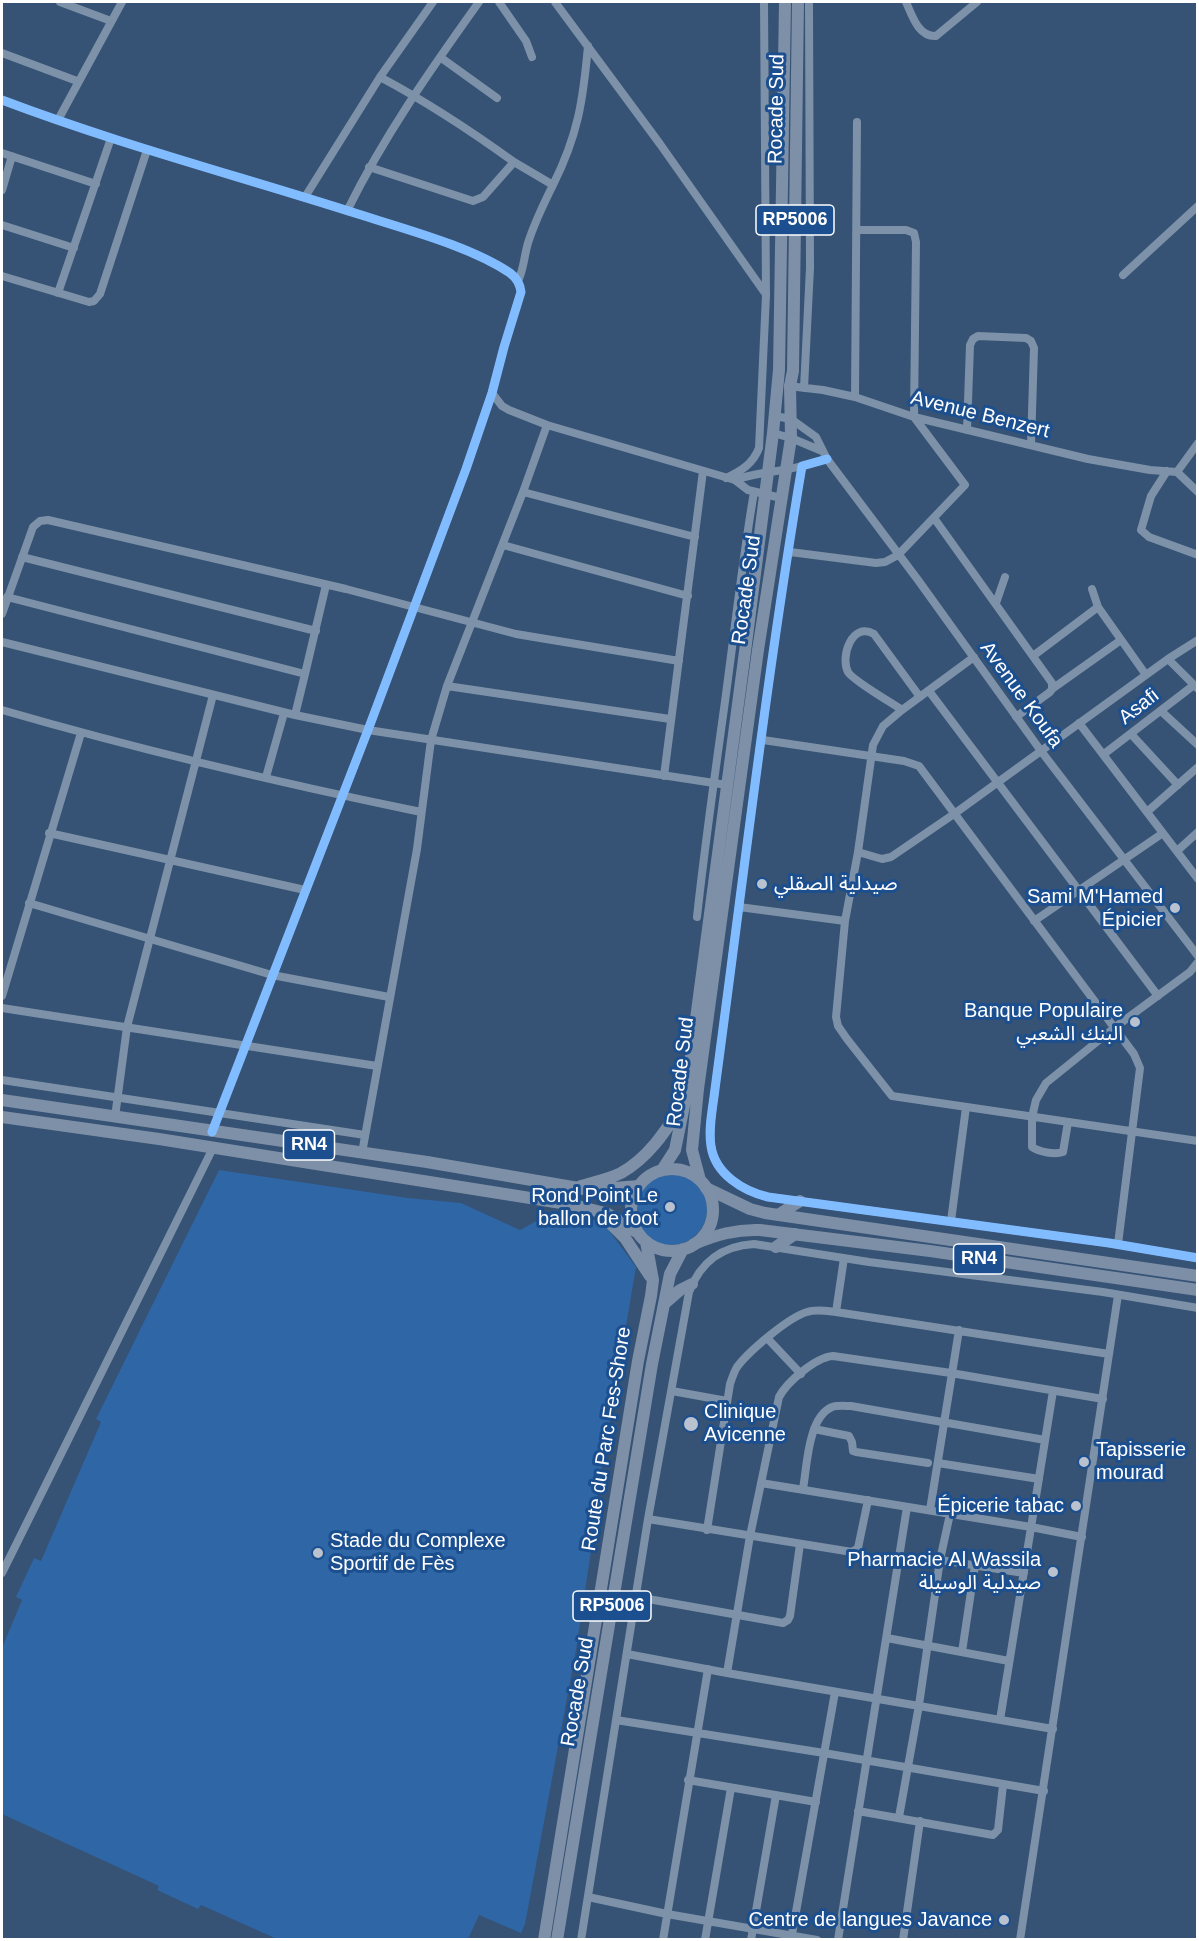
<!DOCTYPE html>
<meta charset="utf-8">
<style>
body{margin:0}
#map{position:relative;width:1199px;height:1941px;overflow:hidden;background:#365274;font-family:Helvetica,sans-serif}
canvas{display:block}
.frame{position:absolute;inset:0;border:3px solid #fff;pointer-events:none}
</style>
<div id="map">
<canvas width="1199" height="1941"></canvas>
<div class="frame"></div>
</div>
<script>
const g = document.querySelector('canvas').getContext('2d');
g.lineJoin = 'round';
function fill(path, color) { g.fillStyle = color; g.fill(path, 'evenodd'); }
function trace(path, color, width, dash) { g.strokeStyle = color; g.lineWidth = width; g.lineCap = dash ? 'butt' : 'round'; g.setLineDash(dash || []); g.stroke(path); }
function label(font, color, halo, rows, align = 'center') {
  g.font = font + ' Helvetica,"Noto Sans Arabic",sans-serif'; g.lineWidth = 6; g.setLineDash([]); g.textBaseline = 'middle'; g.strokeStyle = halo; g.fillStyle = color; for (const [text, x, y, turn = 0] of rows) {
    g.save(); g.translate(x, y); g.rotate((+turn || 0) * Math.PI / 180); g.textAlign = isNaN(turn) ? turn : align; if (halo) g.strokeText(text, 0, 0); g.fillText(text, 0, 0); g.restore();
  }
}
const green = new Path2D(`
 M 219,1170 L 408,1198 L 461,1203 L 520,1230 L 549,1214 L 602,1221 L 636,1267 L 590,1537 L 593,1538 L 576,1650 L 525,1924 L 521,1933 L 479,1915 L 468,1939 L 277,1939 L 201,1905 L 198,1909 L 157,1890 L 159,1886 L 2,1814 L 2,1648 L 22,1600 L 16,1597 L 34,1558 L 41,1561 L 101,1422 L 96,1419 Z
 M635 1209a36 36 0 1 1 72 0a36 36 0 1 1-72 0Z`);
const minor = new Path2D(`
 M 60,2 L 111,21
 M 499,2 L 526,41 L 532,57
 M 555,2 L 660,144 L 765,293
 M 906,2 C 912,15 918,37 936,36 L 977,2
 M 2,53 L 77,81
 M 440,57 L 497,98
 M 2,100 C 118,144 239,176 358,214 C 404,229 470,246 510,273 C 517,278 520,284 521,292 L 504,347 L 492,393 L 466,469 L 368,730 L 212,1132
 M 58,120 L 122,2
 M 2,153 L 96,184
 M 514,162 L 553,185 C 544,203 534,224 528,243 C 524,256 524,269 518,281
 M 369,167 L 473,201 L 483,197 L 514,162 C 471,131 427,102 380,77
 M 553,185 C 578,135 583,101 588,46
 M 2,190 L 12,156
 M 305,197 L 380,77 L 433,2
 M 347,211 C 384,136 431,69 479,2
 M 2,225 L 74,248
 M 1123,275 L 1198,206
 M 2,276 L 89,302 L 94,301 L 100,294 L 147,150
 M 58,293 L 111,138
 M 788,386 L 823,390 L 855,397 L 914,417 L 1088,459 L 1150,470 L 1177,472 L 1198,492
 M 804,388 L 810,268 L 809,2
 M 492,393 L 502,406 L 509,410 L 547,425 L 735,480 L 748,490 L 781,498
 M 855,397 L 857,122
 M 775,416 L 791,419 L 816,437 L 827,459 L 918,580 L 1041,751 L 1198,956
 M 967,430 L 970,345 L 973,339 L 978,336 L 1026,338 L 1031,341 L 1034,348 L 1031,445
 M 773,433 L 791,438 L 822,451
 M 827,459 L 802,466 C 767,673 743,881 715,1089 C 713,1107 708,1128 711,1146 C 715,1174 743,1191 768,1197 L 1109,1243 L 1198,1258
 M 1167,471 L 1151,496 L 1141,530 L 1149,537 L 1198,555
 M 1177,472 L 1198,443
 M 726,478 C 741,471 753,464 759,448 L 766,295 L 764,2
 M 735,480 C 756,472 780,472 802,466
 M 523,492 L 695,537
 M 934,518 L 1052,683 L 1052,689 L 1050,692 L 1016,717
 M 503,545 L 688,596
 M 790,552 L 876,563 L 885,562 L 898,555 L 965,485 L 914,417 L 916,242 L 914,233 L 906,230 L 857,230
 M 22,557 L 316,631
 M 1092,589 L 1098,607 L 1146,675
 M 7,597 L 305,674 L 326,585
 M 996,603 L 1005,577
 M 2,614 L 33,527 L 40,521 L 48,520 L 346,589 L 516,634 L 679,661
 M 2,642 L 295,715 L 368,730 L 727,785
 M 1033,656 L 1098,607
 M 974,657 L 902,710 L 883,726 L 873,745 L 858,852 L 845,921 L 836,1017 L 838,1026 L 847,1039 L 892,1096 L 1198,1141
 M 1168,659 L 1198,689
 M 447,686 L 670,719
 M 1052,689 L 1121,640
 M 929,691 L 1158,996
 M 2,710 C 140,750 280,783 421,812
 M 902,710 C 892,703 852,680 848,672 C 840,657 852,621 874,634 L 920,697
 M 1161,711 L 1198,745
 M 295,715 L 305,674
 M 1079,723 L 1198,879
 M 1131,734 L 1178,785
 M 763,740 L 904,761 L 919,766 L 1134,1054 L 1140,1068 L 1118,1244
 M 1104,754 L 1194,685
 M 664,776 L 703,471
 M 266,777 L 284,713
 M 1148,811 L 1198,767
 M 49,833 L 305,890
 M 1177,851 L 1198,832
 M 858,852 L 882,859 L 891,857 L 954,814 L 1168,659 L 1198,640
 M 29,903 L 272,975 L 389,997
 M 739,907 L 845,921
 M 697,917 C 704,852 713,788 722,723 C 733,646 741,568 754,492
 M 1034,921 L 1163,833
 M 2,996 L 81,733
 M 2,1008 L 377,1066
 M 2,1080 L 365,1135
 M 115,1117 L 127,1027 L 213,695
 M 1068,1122 L 1063,1152 C 1055,1155 1039,1152 1032,1147 L 1032,1117 L 1036,1100 L 1046,1083 L 1114,1028 L 1190,972 L 1198,962
 M 362,1153 L 417,849 L 431,740 L 447,686 L 523,492 L 547,425
 M 951,1221 L 966,1107
 M 836,1312 L 844,1258
 M 768,1339 L 801,1374
 M 672,1391 L 727,1401
 M 814,1429 L 849,1436 L 852,1442 L 853,1451 L 856,1452 L 928,1463
 M 938,1463 L 1039,1479
 M 761,1483 L 1031,1527 L 1082,1537
 M 803,1489 C 807,1466 808,1417 832,1407 C 838,1405 845,1406 851,1406 L 1045,1440
 M 930,1510 L 959,1330
 M 648,1519 L 852,1552 L 858,1548 L 868,1500
 M 707,1530 L 730,1384 C 732,1378 734,1372 737,1367 C 749,1351 789,1317 807,1312 C 816,1309 827,1311 836,1312 L 1109,1354
 M 940,1560 L 1024,1573
 M 2,1573 L 213,1148
 M 637,1597 L 783,1623 L 788,1620 L 790,1616 L 800,1544
 M 887,1638 L 1009,1661
 M 962,1652 L 975,1565
 M 627,1654 L 727,1673 L 1053,1729
 M 727,1673 L 750,1536 L 779,1397 C 787,1382 816,1357 833,1356 L 951,1373 L 1103,1399
 M 616,1720 L 824,1753 L 1044,1791
 M 1000,1720 L 1053,1391
 M 688,1780 L 816,1802
 M 858,1811 L 993,1835 L 998,1830 L 1003,1785
 M 899,1817 L 919,1705 L 940,1560 L 950,1514
 M 588,1897 L 667,1914 L 817,1940
 M 581,1940 L 648,1519 L 689,1292 C 701,1261 722,1246 754,1244 L 869,1262 L 1103,1292 L 1198,1308
 M 663,1940 L 708,1669
 M 705,1940 L 731,1788
 M 751,1940 L 776,1795
 M 791,1940 L 835,1692
 M 838,1940 L 907,1507
 M 903,1940 L 920,1821
 M 1020,1940 L 1118,1295`);
const primary = new Path2D(`
 M 706,1188 L 750,1209 L 765,1213 L 1198,1276
 M 778,1215 L 800,1201
 M 694,1244 C 716,1235 736,1229 760,1230 L 930,1251 L 1198,1290
 M 776,1247 L 795,1234`);
const trunk = new Path2D(`
 M 2,1100 L 427,1162 L 590,1190 L 639,1186
 M 2,1117 L 159,1139 L 574,1205 L 608,1214 L 638,1233
 M631 1210a41 41 0 1 1 82 0a41 41 0 1 1-82 0Z
 M 662,1170 L 675,1150 L 685,1101 L 746,644 L 773,433 L 779,370 L 785,2
 M 700,1180 L 692,1150 L 698,1089 L 758,650 L 791,438 L 790,386 L 793,371 L 798,2
 M 581,1186 C 594,1182 609,1179 621,1173 C 648,1158 665,1132 681,1107
 M 606,1219 L 625,1238 L 650,1276
 M 664,1304 L 680,1290 L 692,1284
 M 544,1940 L 638,1361 L 651,1296 L 653,1280 L 646,1242
 M 557,1940 L 652,1364 L 670,1274 L 683,1249`);
const cycleway = new Path2D(`
 M 2,100 C 118,144 239,176 358,214 C 404,229 470,246 510,273 C 517,278 520,284 521,292 L 504,347 L 492,393 L 466,469 L 368,730 L 212,1132
 M 827,459 L 802,466 C 767,673 743,881 715,1089 C 713,1107 708,1128 711,1146 C 715,1174 743,1191 768,1197 L 1109,1243 L 1198,1258`);
const markers = [
 [762,884,6,"#b9c2ce"],
 [1175,908,6,"#b9c2ce"],
 [1135,1022,6,"#b9c2ce"],
 [670,1207,6,"#b9c2ce"],
 [691,1424,8,"#b9c2ce"],
 [1084,1462,6,"#b9c2ce"],
 [1076,1506,6,"#b9c2ce"],
 [318,1553,6,"#b9c2ce"],
 [1053,1572,6,"#b9c2ce"],
 [1004,1920,6,"#b9c2ce"]
];
const shields = [
 [795,220,78],
 [309,1145,51],
 [979,1259,51],
 [612,1606,78]
];
const shieldNames = [
 ["RP5006",795,220],
 ["RN4",309,1145],
 ["RN4",979,1259],
 ["RP5006",612,1606]
];
const streetNames = [
 ["Rocade Sud",777,109,-89],
 ["Avenue Benzert",980,415,14],
 ["Rocade Sud",747,590,-82],
 ["Avenue Koufa",1021,695,54],
 ["Asafi",1139,707,-38],
 ["Rocade Sud",681,1072,-83],
 ["Route du Parc Fes-Shore",607,1439,-81],
 ["Rocade Sud",578,1692,-80]
];
const poiNames = [
 ["صيدلية الصقلي",774,884,"left"],
 ["Sami M'Hamed",1163,897],
 ["Épicier",1163,920],
 ["Banque Populaire",1123,1011],
 ["البنك الشعبي",1123,1034],
 ["Rond Point Le",658,1196],
 ["ballon de foot",658,1219],
 ["Clinique",704,1412,"left"],
 ["Avicenne",704,1435,"left"],
 ["Tapisserie",1096,1450,"left"],
 ["mourad",1096,1473,"left"],
 ["Épicerie tabac",1064,1506],
 ["Stade du Complexe",330,1541,"left"],
 ["Sportif de Fès",330,1564,"left"],
 ["Pharmacie Al Wassila",1041,1560],
 ["صيدلية الوسيلة",1041,1583],
 ["Centre de langues Javance",992,1920]
];
fill(green, '#2f66a5');
trace(minor, '#7d92a8', 8);
trace(primary, '#7d8ea7', 12);
trace(trunk, '#7e90a7', 12);
trace(cycleway, '#80bcff', 9);
for (const [x, y, r, color] of markers) { const dot = new Path2D(); dot.arc(x, y, r, 0, 2 * Math.PI); g.fillStyle = color; g.fill(dot); trace(dot, '#1b4f8f', 2); }
for (const [x, y, w] of shields) { const box = new Path2D(); box.roundRect(x - w / 2, y - 15, w, 30, 4.5); g.fillStyle = '#1b4f8f'; g.fill(box); trace(box, '#fff', 1.5); }
label('bold 18px', '#fff', null, shieldNames);
label('20px', '#fff', '#1b4f8f', streetNames);
label('20px', '#fff', '#1b4f8f', poiNames, 'right');
</script>
